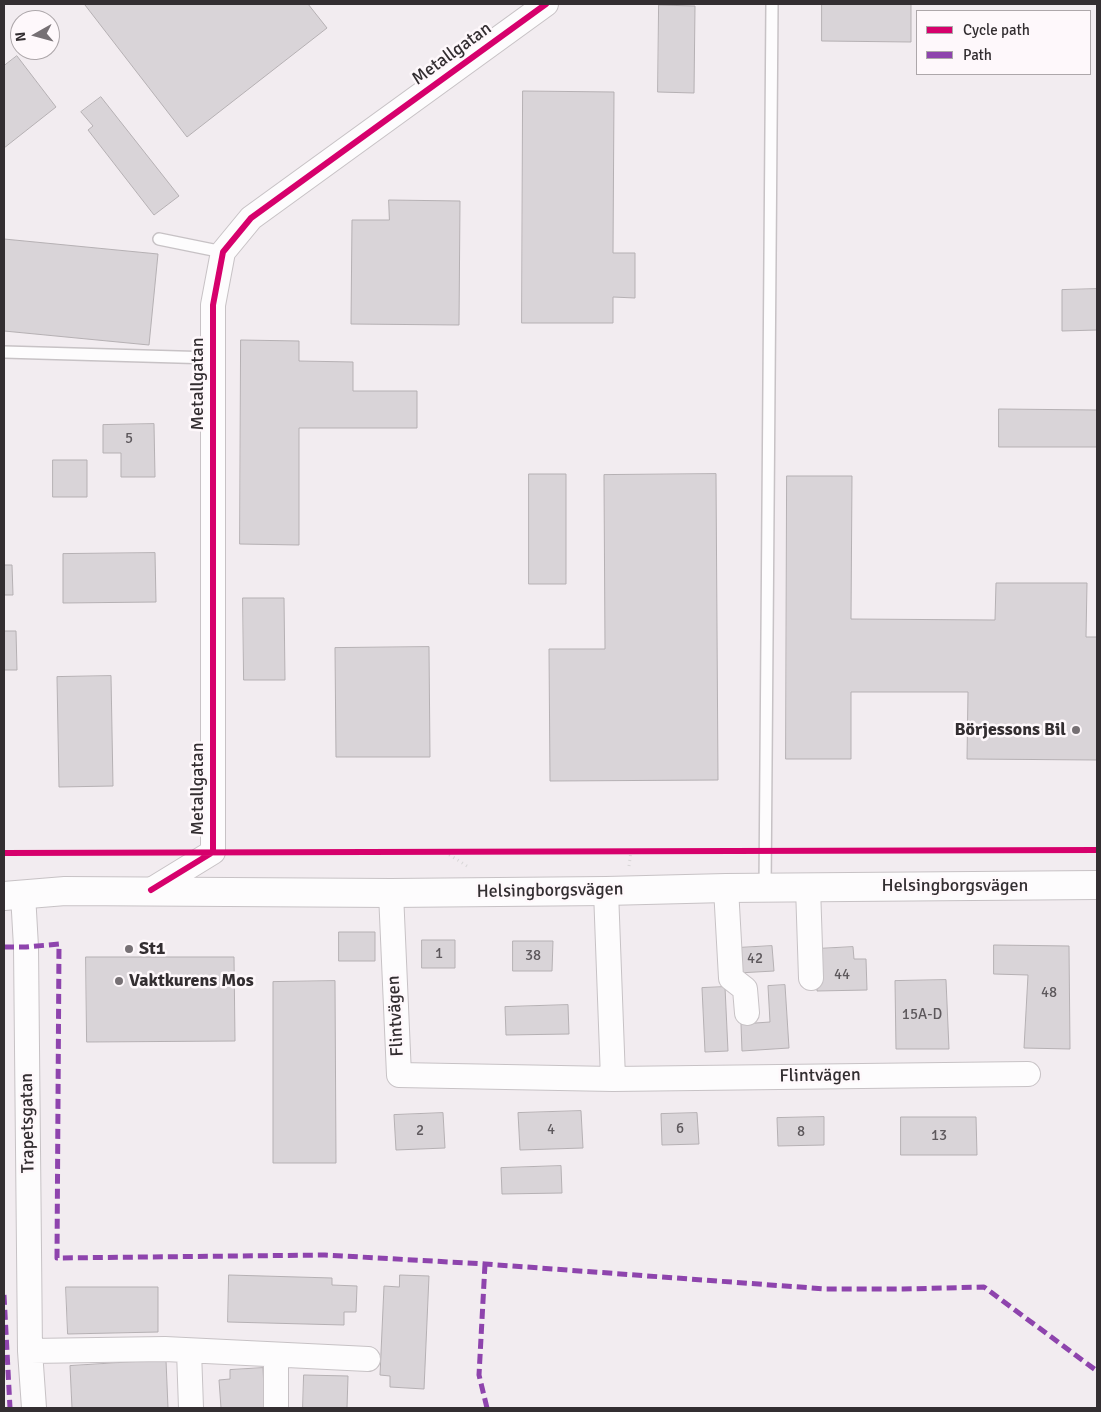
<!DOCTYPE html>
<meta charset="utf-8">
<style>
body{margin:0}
#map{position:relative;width:1101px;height:1412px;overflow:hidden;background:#f2ecf0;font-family:Signika,sans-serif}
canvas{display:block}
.frame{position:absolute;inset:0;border:5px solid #332e31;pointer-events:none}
.legend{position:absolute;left:916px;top:10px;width:175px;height:65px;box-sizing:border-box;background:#fef8fb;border:1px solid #ada7aa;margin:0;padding:6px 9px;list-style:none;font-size:15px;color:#332e31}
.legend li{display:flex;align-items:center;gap:10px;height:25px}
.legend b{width:25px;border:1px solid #ada7aa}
.north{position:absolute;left:10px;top:10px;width:50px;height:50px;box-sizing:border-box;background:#fef8fb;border:1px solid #ada7aa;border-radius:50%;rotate:263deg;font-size:14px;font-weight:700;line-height:20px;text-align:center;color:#332e31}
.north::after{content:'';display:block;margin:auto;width:18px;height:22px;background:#767074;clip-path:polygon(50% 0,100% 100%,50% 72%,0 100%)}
</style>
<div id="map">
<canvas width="1101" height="1412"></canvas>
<div class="frame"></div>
<ul class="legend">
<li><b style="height:6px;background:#d6006c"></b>Cycle path</li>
<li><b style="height:6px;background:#8e44ad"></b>Path</li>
</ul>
<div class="north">N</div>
</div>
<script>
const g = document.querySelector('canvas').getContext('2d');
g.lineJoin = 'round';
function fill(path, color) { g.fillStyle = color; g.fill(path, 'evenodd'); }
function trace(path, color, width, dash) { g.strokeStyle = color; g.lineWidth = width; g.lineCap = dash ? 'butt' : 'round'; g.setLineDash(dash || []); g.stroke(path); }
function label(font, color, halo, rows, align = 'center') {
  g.font = font + ' Signika,sans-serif'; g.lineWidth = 5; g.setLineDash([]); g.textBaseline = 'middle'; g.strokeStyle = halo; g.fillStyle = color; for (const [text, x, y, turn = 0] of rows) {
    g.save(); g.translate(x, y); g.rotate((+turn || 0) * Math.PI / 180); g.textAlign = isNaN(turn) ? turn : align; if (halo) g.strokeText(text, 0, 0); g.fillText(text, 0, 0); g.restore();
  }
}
const building = new Path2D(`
 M 87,4 L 308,4 L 327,28 L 187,137 L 85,5 Z
 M 822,4 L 911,4 L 911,42 L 822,41 Z
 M 659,5 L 695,6 L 694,93 L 658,92 Z
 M 17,56 L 56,107 L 4,148 L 4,66 Z
 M 523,91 L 614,92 L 613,253 L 635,253 L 635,298 L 613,297 L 613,323 L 522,323 Z
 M 101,97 L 179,196 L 154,215 L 88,130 L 93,126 L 81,112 Z
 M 389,200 L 460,201 L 459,325 L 351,324 L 352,220 L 389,220 Z
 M 4,239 L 158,254 L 149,345 L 4,331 Z
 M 1097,289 L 1097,330 L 1062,331 L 1062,290 Z
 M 241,340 L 299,341 L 299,361 L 353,362 L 353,391 L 417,391 L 417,428 L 299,428 L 299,545 L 240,544 Z
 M 999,409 L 1097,410 L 1097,447 L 999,447 Z
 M 154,424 L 155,477 L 121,477 L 121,453 L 103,453 L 103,425 Z
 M 53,460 L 87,460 L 87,497 L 53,497 Z
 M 529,474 L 566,474 L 566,584 L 529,584 Z
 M 716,474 L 718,780 L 550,781 L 549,649 L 605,649 L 604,475 Z
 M 787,476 L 852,476 L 851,619 L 995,620 L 996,583 L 1087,583 L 1086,637 L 1097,637 L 1097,760 L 967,759 L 968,692 L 851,692 L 851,759 L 786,759 Z
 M 155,553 L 156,602 L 63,603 L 63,554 Z
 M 4,565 L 12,565 L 13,595 L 4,595 Z
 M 243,598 L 284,598 L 285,680 L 244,680 Z
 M 4,631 L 16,631 L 17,670 L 4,670 Z
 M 429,647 L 430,757 L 336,757 L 335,648 Z
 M 111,676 L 113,786 L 59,787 L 57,677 Z
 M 339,932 L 375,932 L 375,961 L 339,961 Z
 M 422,940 L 455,940 L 455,968 L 422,968 Z
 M 513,941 L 553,941 L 552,971 L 513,971 Z
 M 994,945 L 1069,946 L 1070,1049 L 1024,1048 L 1028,975 L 994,974 Z
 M 772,946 L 774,971 L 738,973 L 737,948 Z
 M 853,947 L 854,959 L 866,959 L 867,990 L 817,991 L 816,949 Z
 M 86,957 L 234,957 L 235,1041 L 87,1042 Z
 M 946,980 L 949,1049 L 896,1049 L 895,981 Z
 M 335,981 L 336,1163 L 273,1163 L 273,982 Z
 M 785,985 L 789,1048 L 742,1051 L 741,1024 L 770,1022 L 768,986 Z
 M 725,987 L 728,1051 L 705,1052 L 702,988 Z
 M 568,1005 L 569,1034 L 506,1035 L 505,1007 Z
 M 581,1111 L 583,1148 L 520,1150 L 518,1113 Z
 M 443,1113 L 445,1148 L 396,1150 L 394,1115 Z
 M 697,1113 L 699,1144 L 662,1145 L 661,1114 Z
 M 824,1117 L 824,1145 L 778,1146 L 777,1118 Z
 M 901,1117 L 976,1117 L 977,1155 L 901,1155 Z
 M 561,1166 L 562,1193 L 502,1194 L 501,1168 Z
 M 229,1275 L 332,1278 L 332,1285 L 357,1286 L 356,1312 L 344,1312 L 344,1325 L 228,1322 Z
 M 400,1275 L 429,1276 L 424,1389 L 390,1387 L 390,1376 L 380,1375 L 384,1286 L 399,1287 Z
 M 66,1287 L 158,1287 L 158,1332 L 68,1334 Z
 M 166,1360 L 168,1408 L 72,1408 L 70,1366 Z
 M 263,1368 L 265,1408 L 221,1408 L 219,1380 L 230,1379 L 230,1370 Z
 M 304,1375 L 348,1376 L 347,1408 L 303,1408 Z`);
const path = new Path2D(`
 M 445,852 L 467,866
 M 629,866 L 631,851`);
const service = new Path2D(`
 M 159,239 L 223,252
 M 4,352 L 213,358
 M 765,888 L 772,4`);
const minor = new Path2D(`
 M 808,887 L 811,978
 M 726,888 L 731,978 L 745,989 L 747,1013
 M 151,890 L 213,852 L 213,305 L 223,252 L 251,218 L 546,4
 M 606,891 L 613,1079
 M 391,893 L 399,1075 L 613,1079 L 1028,1074
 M 23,894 L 26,947 L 30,1351 L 34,1408
 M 30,1351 L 165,1349 L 368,1359
 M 189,1351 L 191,1408
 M 276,1355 L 276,1408`);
const secondary = new Path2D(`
 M 4,896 L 65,891 L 391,893 L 606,891 L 726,888 L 1097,885`);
const quiet = new Path2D(`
 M 4,947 L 26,947 L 59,944 L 57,1258 L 325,1255 L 485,1264 L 826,1289 L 903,1289 L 984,1287 L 1097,1371
 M 485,1264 L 479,1375 L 487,1408
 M 4,1295 L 10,1408`);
const cycleway = new Path2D(`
 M 4,853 L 1097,850
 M 151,890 L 213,852 L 213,305 L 223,252 L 251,218 L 546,4`);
const markers = [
 [1076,730,5,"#767074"],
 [129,949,5,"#767074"],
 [119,981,5,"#767074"]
];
const numberNames = [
 ["5",129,439],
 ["1",439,954],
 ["38",533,956],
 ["42",755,959],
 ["44",842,975],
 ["48",1049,993],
 ["15A-D",922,1015],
 ["6",680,1129],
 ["4",551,1130],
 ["2",420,1131],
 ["8",801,1132],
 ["13",939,1136]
];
const streetNames = [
 ["Metallgatan",452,54,-36],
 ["Metallgatan",198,384,-90],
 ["Metallgatan",198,789,-90],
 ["Helsingborgsvägen",955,886],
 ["Helsingborgsvägen",550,891,-1],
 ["Flintvägen",396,1016,-93],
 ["Flintvägen",820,1076,-1],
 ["Trapetsgatan",28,1123,-91]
];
const poiNames = [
 ["Börjessons Bil",1066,730,"right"],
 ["St1",139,949],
 ["Vaktkurens Mos",129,981]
];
fill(building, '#d9d4d8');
trace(building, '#b5b0b3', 1);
trace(service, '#c7c2c5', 14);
trace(minor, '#c7c2c5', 26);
trace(secondary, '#c7c2c5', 30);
trace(path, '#d8d6d7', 3, [1, 4]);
trace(service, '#fdfcfd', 11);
trace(minor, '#fdfcfd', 24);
trace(secondary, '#fdfcfd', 28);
trace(quiet, '#8e44ad', 5, [10, 5]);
trace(cycleway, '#d6006c', 6);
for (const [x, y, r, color] of markers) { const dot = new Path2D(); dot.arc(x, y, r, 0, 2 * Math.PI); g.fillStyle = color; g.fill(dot); trace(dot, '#fef8fb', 2); }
label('15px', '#5d585c', null, numberNames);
label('18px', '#332e31', '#fef8fb', streetNames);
label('bold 18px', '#332e31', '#fef8fb', poiNames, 'left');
</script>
